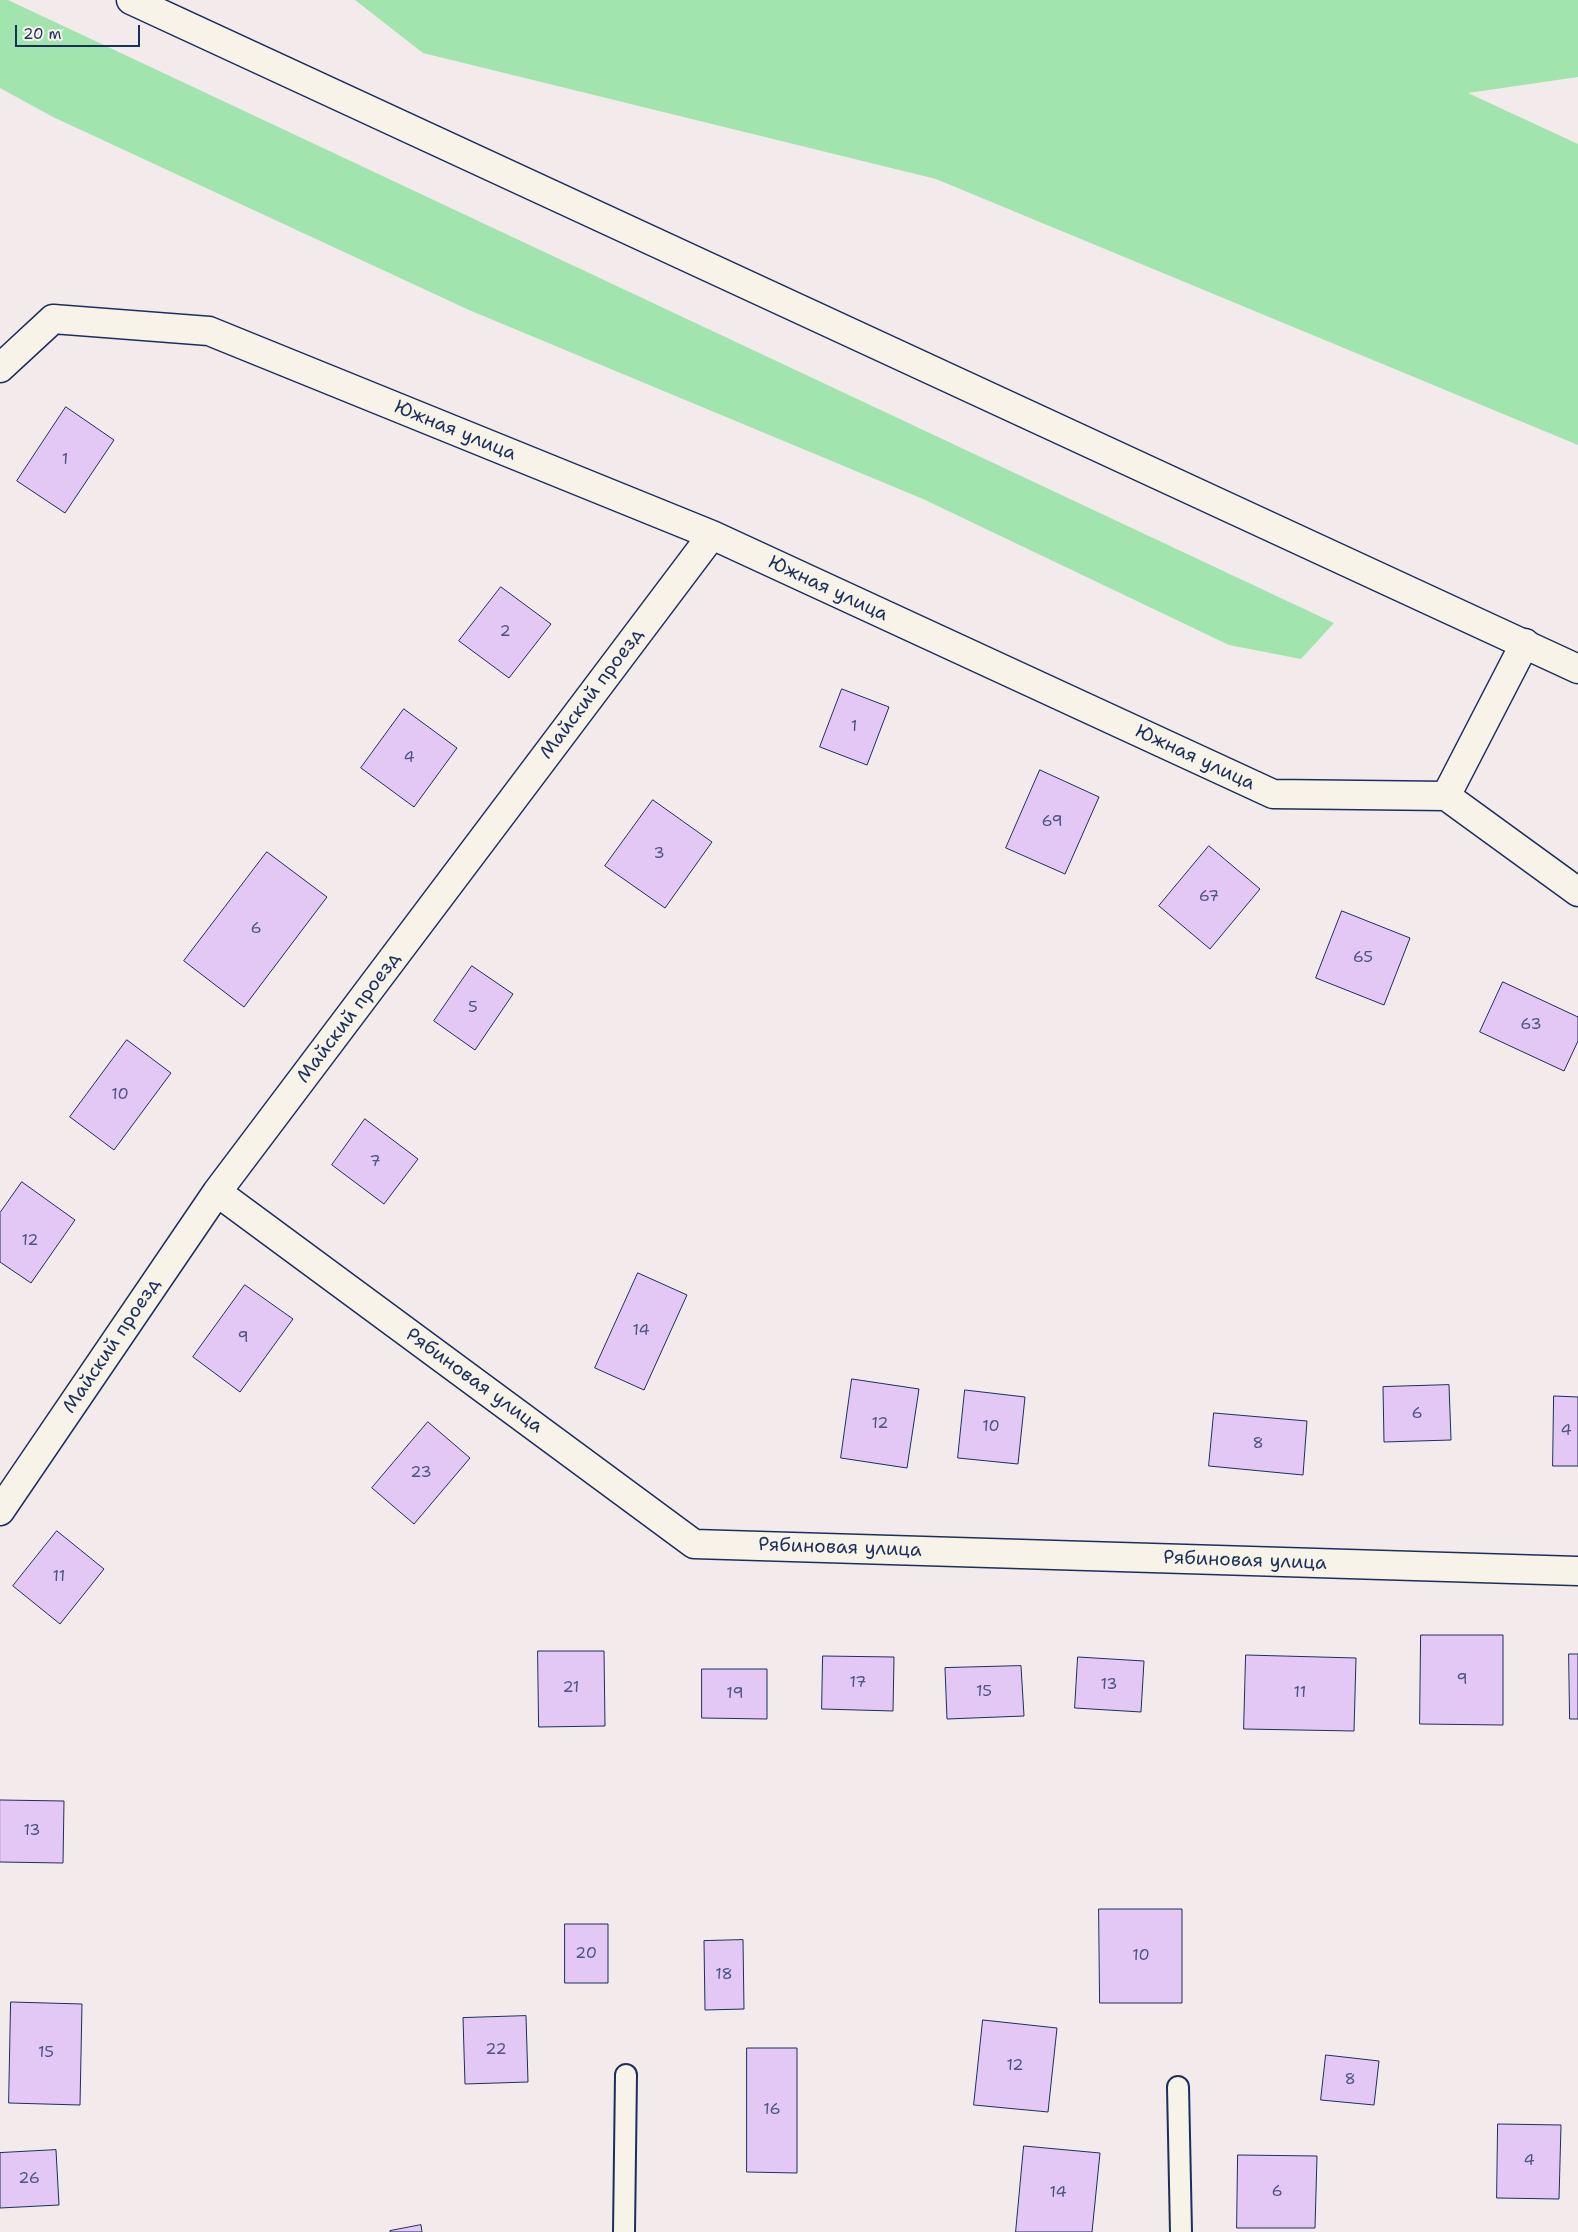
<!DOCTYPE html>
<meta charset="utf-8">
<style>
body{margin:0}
#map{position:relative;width:1578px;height:2232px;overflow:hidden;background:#f3eaeb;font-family:"Shantell Sans",sans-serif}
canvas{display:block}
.scale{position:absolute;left:15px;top:25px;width:125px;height:22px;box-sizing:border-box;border:2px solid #1b2f5e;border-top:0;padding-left:6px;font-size:15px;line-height:18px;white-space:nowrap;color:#1b2f5e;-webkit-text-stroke:4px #f7f3e8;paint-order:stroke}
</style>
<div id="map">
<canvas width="1578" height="2232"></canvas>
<div class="scale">20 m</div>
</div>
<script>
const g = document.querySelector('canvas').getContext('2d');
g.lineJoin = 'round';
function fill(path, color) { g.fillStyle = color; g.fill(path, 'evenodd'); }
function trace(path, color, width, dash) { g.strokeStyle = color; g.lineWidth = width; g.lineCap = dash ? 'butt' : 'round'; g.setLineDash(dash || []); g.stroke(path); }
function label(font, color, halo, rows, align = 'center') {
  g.font = font + ' "Shantell Sans",sans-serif'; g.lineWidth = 4.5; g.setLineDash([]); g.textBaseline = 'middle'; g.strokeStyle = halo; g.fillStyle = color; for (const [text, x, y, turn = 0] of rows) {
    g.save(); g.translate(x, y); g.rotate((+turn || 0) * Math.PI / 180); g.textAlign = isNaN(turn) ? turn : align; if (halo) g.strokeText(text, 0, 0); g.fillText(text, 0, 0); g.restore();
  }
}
const green = new Path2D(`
 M 0,0 L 8,0 L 1334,623 L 1301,659 L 1229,645 L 923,499 L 469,310 L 53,117 L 0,88 Z
 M 355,0 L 1578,0 L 1578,77 L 1468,93 L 1578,144 L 1578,445 L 936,179 L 423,53 Z`);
const building = new Path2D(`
 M 66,407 L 114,440 L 65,513 L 17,481 Z
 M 501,587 L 551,624 L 509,678 L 459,641 Z
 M 842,689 L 889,707 L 867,765 L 820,747 Z
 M 404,709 L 457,748 L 414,807 L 361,768 Z
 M 1040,770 L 1099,797 L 1065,874 L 1006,848 Z
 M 653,800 L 712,842 L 665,908 L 605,866 Z
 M 1209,846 L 1260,889 L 1210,949 L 1159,906 Z
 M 267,852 L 327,897 L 244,1007 L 184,961 Z
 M 1342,911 L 1410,938 L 1384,1005 L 1316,978 Z
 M 472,966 L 513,994 L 475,1050 L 434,1021 Z
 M 1503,982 L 1578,1017 L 1578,1041 L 1564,1071 L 1480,1032 Z
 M 127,1040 L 171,1073 L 114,1150 L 70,1117 Z
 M 365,1119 L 418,1159 L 384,1204 L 332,1165 Z
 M 22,1182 L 75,1220 L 31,1283 L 0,1262 L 0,1213 Z
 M 638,1273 L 687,1295 L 644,1390 L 595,1368 Z
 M 245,1285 L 293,1319 L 240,1392 L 193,1357 Z
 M 852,1379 L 919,1389 L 907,1468 L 841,1458 Z
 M 1449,1385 L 1451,1440 L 1384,1442 L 1383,1387 Z
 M 965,1390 L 1025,1397 L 1018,1464 L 958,1458 Z
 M 1554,1396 L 1578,1397 L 1578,1466 L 1553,1466 Z
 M 1214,1413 L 1307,1421 L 1303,1475 L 1209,1466 Z
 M 428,1422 L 470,1458 L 414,1524 L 372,1488 Z
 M 57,1531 L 104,1569 L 60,1624 L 13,1586 Z
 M 1421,1635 L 1503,1635 L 1503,1725 L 1420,1724 Z
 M 538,1651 L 604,1651 L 605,1726 L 539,1727 Z
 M 1569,1654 L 1578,1654 L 1578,1719 L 1570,1719 Z
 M 1246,1655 L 1356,1658 L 1354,1731 L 1244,1729 Z
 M 823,1656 L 894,1657 L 893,1711 L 822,1709 Z
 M 1078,1657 L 1144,1661 L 1141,1712 L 1075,1708 Z
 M 1021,1666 L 1024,1716 L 947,1719 L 945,1668 Z
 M 702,1669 L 767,1669 L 767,1719 L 702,1718 Z
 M 0,1800 L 64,1801 L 63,1863 L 0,1862 Z
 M 1099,1909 L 1182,1909 L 1182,2003 L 1100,2003 Z
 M 565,1924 L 608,1924 L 608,1983 L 565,1983 Z
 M 743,1940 L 744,2009 L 705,2010 L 704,1941 Z
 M 11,2002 L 82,2004 L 80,2105 L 9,2103 Z
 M 526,2016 L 528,2082 L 465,2084 L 463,2018 Z
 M 983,2020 L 1057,2028 L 1048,2112 L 974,2105 Z
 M 747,2048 L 797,2048 L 797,2173 L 747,2172 Z
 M 1326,2055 L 1379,2061 L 1374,2105 L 1321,2100 Z
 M 1498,2124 L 1561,2125 L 1559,2199 L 1497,2198 Z
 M 1024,2146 L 1100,2153 L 1092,2232 L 1016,2232 Z
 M 56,2150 L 59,2205 L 0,2208 L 0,2153 Z
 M 1238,2155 L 1317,2156 L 1315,2228 L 1237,2228 Z
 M 421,2225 L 422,2232 L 390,2232 L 390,2231 Z`);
const lane = new Path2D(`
 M 1178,2087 L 1181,2232
 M 624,2232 L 626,2075`);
const street = new Path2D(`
 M 0,368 L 53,319 L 209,331 L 712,535 L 1273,794 L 1446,796 L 1578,892
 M 1446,796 L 1525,643
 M 217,1192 L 694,1544 L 1578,1571
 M 0,1511 L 217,1192 L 712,535`);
const secondary = new Path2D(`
 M 131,0 L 1578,669`);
const numberNames = [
 ["1",65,460],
 ["2",505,632],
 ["1",854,727],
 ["4",409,758],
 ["69",1052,822],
 ["3",659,854],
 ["67",1209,897],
 ["6",256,929],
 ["65",1363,958],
 ["5",473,1008],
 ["63",1531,1025],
 ["10",120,1095],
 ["7",375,1162],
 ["12",30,1241],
 ["14",641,1331],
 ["9",243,1338],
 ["6",1417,1414],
 ["12",880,1424],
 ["10",991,1427],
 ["4",1566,1431],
 ["8",1258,1444],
 ["23",421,1473],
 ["11",59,1577],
 ["9",1462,1680],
 ["17",858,1683],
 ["13",1109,1685],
 ["21",571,1688],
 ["15",984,1692],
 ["11",1300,1693],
 ["19",735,1694],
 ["13",32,1831],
 ["20",586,1954],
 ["10",1141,1956],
 ["18",724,1975],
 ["22",496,2050],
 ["15",46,2053],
 ["12",1015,2066],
 ["8",1350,2080],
 ["16",772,2110],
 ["4",1529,2161],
 ["26",29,2179],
 ["6",1277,2192],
 ["14",1058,2193]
];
const streetNames = [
 ["Южная улица",455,431,22],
 ["Южная улица",828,589,25],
 ["Майский проезд",592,694,-53],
 ["Южная улица",1195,758,25],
 ["Майский проезд",349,1018,-53],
 ["Майский проезд",112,1346,-56],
 ["Рябиновая улица",474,1381,36],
 ["Рябиновая улица",840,1548,2],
 ["Рябиновая улица",1245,1561,2]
];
fill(green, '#a2e4ad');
fill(building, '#e3c8f6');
trace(building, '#1b2f5e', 1);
trace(lane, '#1b2f5e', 24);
trace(street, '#1b2f5e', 31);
trace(secondary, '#1b2f5e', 31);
trace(lane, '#f7f3e8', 20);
trace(street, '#f7f3e8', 28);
trace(secondary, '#f7f3e8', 28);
label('16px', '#4d5584', null, numberNames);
label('19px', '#1b2f5e', '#f7f3e8', streetNames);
</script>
